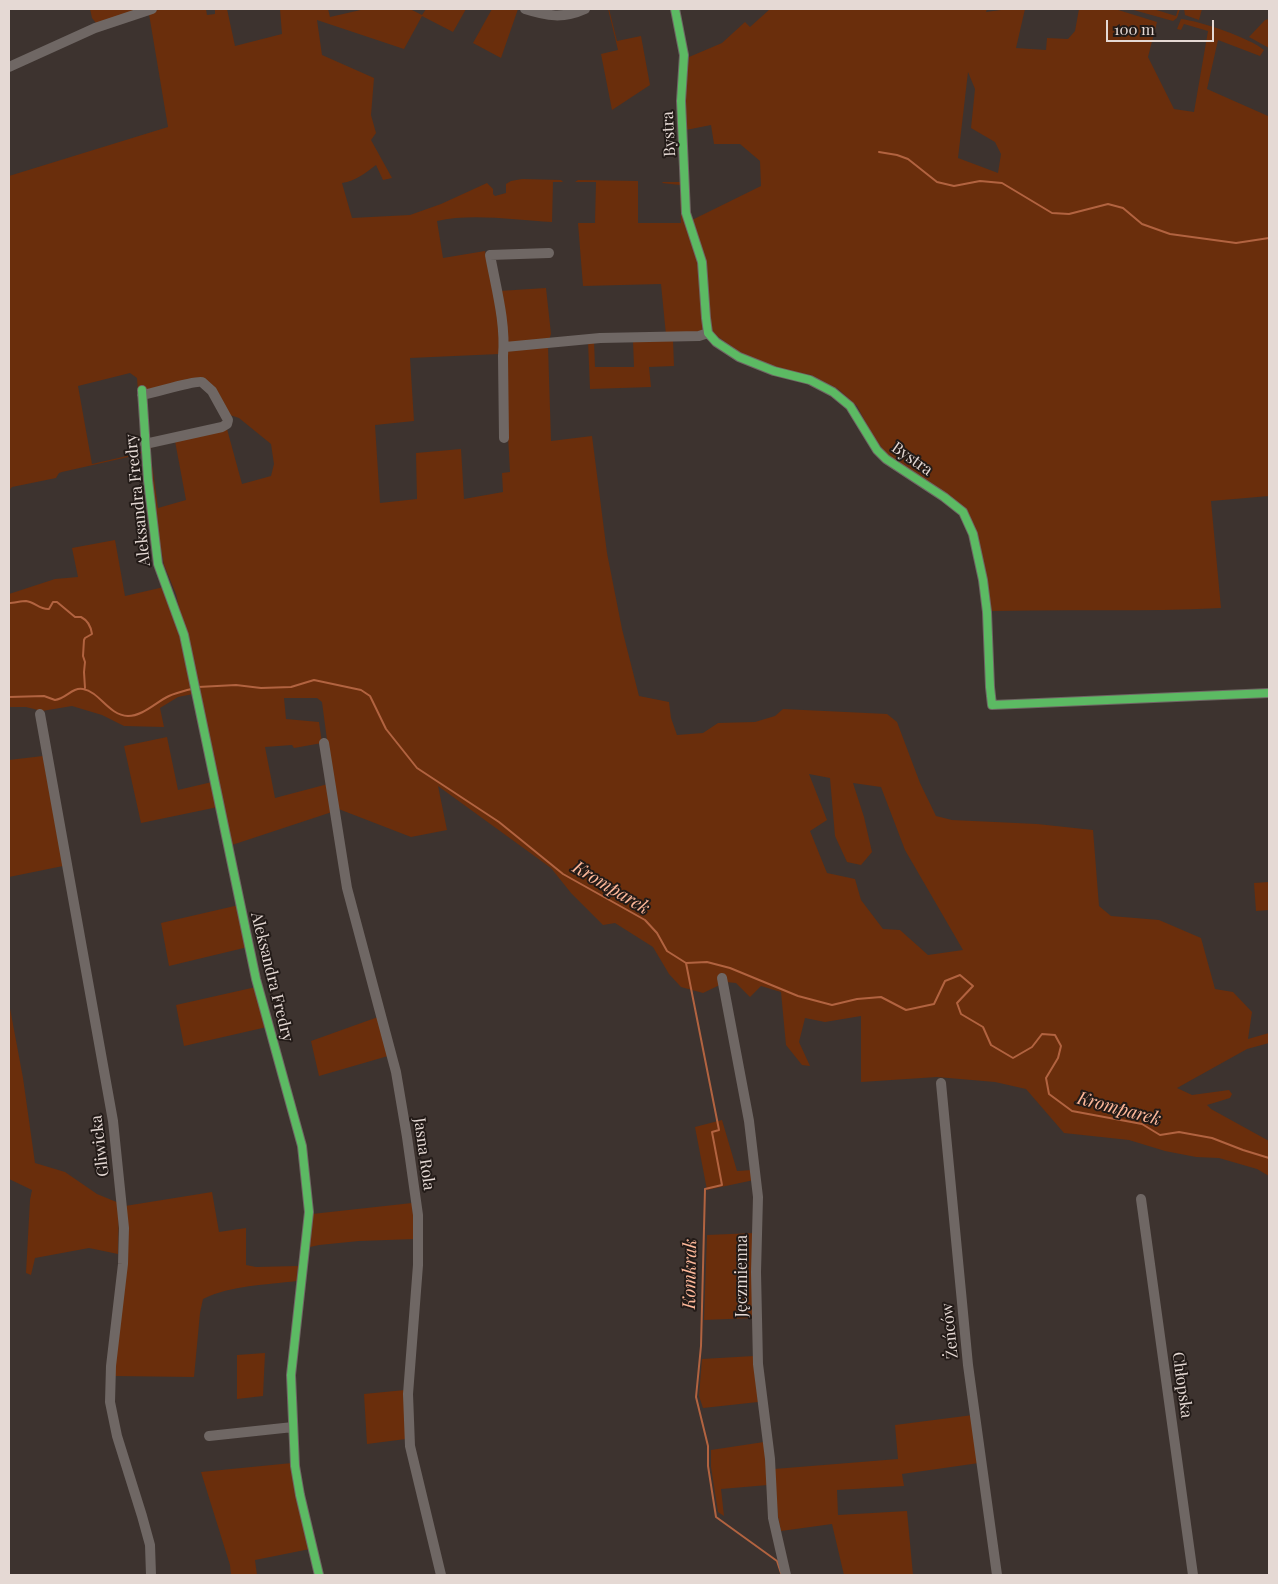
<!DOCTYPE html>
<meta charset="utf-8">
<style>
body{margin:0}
#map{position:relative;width:1278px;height:1584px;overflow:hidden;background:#3d332f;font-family:"Playfair Display",serif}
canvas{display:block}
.frame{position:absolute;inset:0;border:10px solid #e5d9d4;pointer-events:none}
.scale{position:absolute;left:1106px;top:20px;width:108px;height:22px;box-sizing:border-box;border:2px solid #e5d9d4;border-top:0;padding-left:6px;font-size:15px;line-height:18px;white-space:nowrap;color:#e5d9d4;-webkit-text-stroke:4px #231b18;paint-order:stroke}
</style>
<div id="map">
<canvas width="1278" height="1584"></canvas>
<div class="frame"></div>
<div class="scale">100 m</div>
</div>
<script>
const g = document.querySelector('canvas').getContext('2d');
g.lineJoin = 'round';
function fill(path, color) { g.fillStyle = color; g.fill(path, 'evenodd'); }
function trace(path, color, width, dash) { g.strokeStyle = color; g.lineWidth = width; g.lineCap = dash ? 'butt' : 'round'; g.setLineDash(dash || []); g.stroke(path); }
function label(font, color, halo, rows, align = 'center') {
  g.font = font + ' "Playfair Display",serif'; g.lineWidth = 4; g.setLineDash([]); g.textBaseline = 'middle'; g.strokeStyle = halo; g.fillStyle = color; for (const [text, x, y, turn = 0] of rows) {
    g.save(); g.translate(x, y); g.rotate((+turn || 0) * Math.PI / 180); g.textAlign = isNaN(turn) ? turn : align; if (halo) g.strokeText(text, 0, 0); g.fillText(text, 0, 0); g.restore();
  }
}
const green = new Path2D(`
 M 90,9 L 135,9 L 135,12 L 96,23 L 92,18 Z
 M 158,9 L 206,9 L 207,15 L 215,14 L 215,9 L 227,9 L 235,46 L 282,34 L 280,9 L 328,9 L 330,17 L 365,9 L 410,9 L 422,15 L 426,9 L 466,9 L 453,32 L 422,16 L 404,49 L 317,20 L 322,55 L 374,78 L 371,115 L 376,133 L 371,140 L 392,178 L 383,180 L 376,165 C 365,173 356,181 342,183 L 352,218 L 410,215 L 441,204 L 487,183 L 493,189 L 493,194 L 495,196 L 506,193 L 506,184 L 511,181 L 522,179 L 561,180 L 563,182 L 553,182 L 552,222 C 517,220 471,213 437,221 L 443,258 L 485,251 C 490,275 508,333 499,354 L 410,358 L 414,421 L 375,425 L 380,503 L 417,499 L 416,453 L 461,449 L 464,499 L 503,492 L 502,473 L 510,472 L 506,400 L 507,351 L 548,346 L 551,441 L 592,436 L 607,553 L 622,629 L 639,696 L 669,702 L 671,718 L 677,735 L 703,733 L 718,723 L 755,722 L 775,716 L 783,709 L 887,714 L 897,722 L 920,783 L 936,816 L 952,820 L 1037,824 L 1093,830 L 1099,906 L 1111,916 L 1159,920 L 1201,938 L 1215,989 L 1233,992 L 1252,1012 L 1248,1039 L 1269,1033 L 1269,1043 L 1247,1049 L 1177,1088 L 1192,1095 L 1229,1090 L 1232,1094 L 1230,1098 L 1207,1105 L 1211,1109 L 1269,1141 L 1269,1176 L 1257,1169 L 1219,1158 L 1196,1157 L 1165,1151 L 1129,1140 L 1064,1133 L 1026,1089 L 995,1082 L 937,1077 L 861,1082 L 861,1016 L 825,1022 L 805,1018 L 799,1042 L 810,1066 L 802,1065 L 786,1045 L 781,992 L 761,986 L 750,997 L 736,983 L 726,982 L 703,993 L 681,987 L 669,974 L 653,947 L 615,923 L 603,925 L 571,893 L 551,868 L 438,786 L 447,830 L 411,837 L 336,808 L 322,702 L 317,698 L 284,698 L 286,719 L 319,722 L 322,743 L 294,748 L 292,745 L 265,747 L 275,798 L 328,784 L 332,812 L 232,845 L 176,594 L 164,565 L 155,518 L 148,449 L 152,447 L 150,450 L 158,508 L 186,500 L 175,441 L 227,429 L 242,484 L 271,476 L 274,464 L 271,444 L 239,418 L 227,414 L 207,384 L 150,391 L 140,415 L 137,378 L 130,373 L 78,386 L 92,464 L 140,453 L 143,449 L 143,452 L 137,455 L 62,472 L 59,473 L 56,478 L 12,487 L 9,490 L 9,176 L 168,127 L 149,14 L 144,13 ZM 809,774 L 830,778 L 835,836 L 847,862 L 861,865 L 872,852 L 864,817 L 853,783 L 881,787 L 905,850 L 963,950 L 928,955 L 900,930 L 883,929 L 861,900 L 855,879 L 827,873 L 810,831 L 827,820 Z
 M 492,9 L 518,9 L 501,58 L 473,43 Z
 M 608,9 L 609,9 L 617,41 L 641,36 L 650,85 L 612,110 L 601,54 L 618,50 Z
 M 770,9 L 987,9 L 986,12 L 1001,10 L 1002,9 L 1025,9 L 1016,48 L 1046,50 L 1047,38 L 1068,39 L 1075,31 L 1079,9 L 1115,9 L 1157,22 L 1148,57 L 1174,109 L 1194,112 L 1208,31 L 1184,24 L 1181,30 L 1177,29 L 1181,19 C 1200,21 1250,38 1264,50 L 1260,56 L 1218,40 L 1207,89 L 1268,116 L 1269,114 L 1269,496 L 1211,501 L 1221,608 C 1144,612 1067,609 991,611 L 966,510 L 888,456 L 873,436 L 857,406 L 838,389 L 811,375 L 773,368 L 741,353 L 711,332 L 692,220 L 761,186 L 760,161 L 740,144 L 714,144 L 711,125 L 686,130 L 686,88 L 689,57 L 722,43 L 745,22 L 750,27 ZM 968,72 L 975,89 L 971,128 L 995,142 L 1001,154 L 998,173 L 958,158 Z
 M 1130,9 L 1153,9 L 1176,16 L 1178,9 L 1180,9 L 1177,18 L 1173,21 Z
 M 1184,9 L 1202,9 L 1199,20 L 1185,15 Z
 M 1269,19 L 1269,48 L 1249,37 L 1265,20 Z
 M 578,180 L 638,181 L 638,223 L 681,223 L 680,185 L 662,183 L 663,182 L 680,182 C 692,229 709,283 702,332 L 666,335 L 661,284 L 583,286 L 578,223 L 595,223 L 596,182 L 575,182 Z
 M 546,288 L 551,334 L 549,340 L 507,344 L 499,291 Z
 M 633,340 L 673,340 L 674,366 L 649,367 L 651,387 L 590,389 L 588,341 L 594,341 L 595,367 L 634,367 Z
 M 115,540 L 125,596 L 164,587 L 180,638 L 193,694 L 178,697 L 160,708 L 164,727 L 124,726 L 102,715 L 72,706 L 42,711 L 26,707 L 9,707 L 9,594 L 55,579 L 78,577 L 72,548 Z
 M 167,737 L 178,790 L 212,782 L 218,807 L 141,823 L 124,746 Z
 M 43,756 L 63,866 L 9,877 L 9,760 Z
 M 1269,882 L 1269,910 L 1256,911 L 1254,883 Z
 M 239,905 L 248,947 L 169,966 L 161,923 Z
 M 256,987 L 267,1027 L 184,1046 L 176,1005 Z
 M 9,1003 L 23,1078 L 35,1163 L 65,1172 L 97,1194 L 119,1203 L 118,1254 L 89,1248 L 35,1258 L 31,1275 L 26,1273 L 30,1200 L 32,1190 L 9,1179 Z
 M 378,1017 L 388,1056 L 319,1076 L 311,1041 Z
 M 722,1120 L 737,1171 L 752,1170 L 754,1180 L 707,1190 L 695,1127 Z
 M 212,1192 L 219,1232 L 246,1228 L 246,1265 L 256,1267 L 298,1266 L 297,1281 C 265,1285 232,1285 203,1299 L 200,1313 L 194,1377 L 113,1376 L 125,1206 Z
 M 412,1203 L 415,1239 L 359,1241 L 319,1245 L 310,1247 L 312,1214 Z
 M 755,1233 L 753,1318 L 704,1320 L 707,1235 Z
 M 265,1353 L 263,1396 L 237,1399 L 237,1355 Z
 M 754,1356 L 758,1402 L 703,1408 L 699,1396 L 702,1359 Z
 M 405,1390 L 406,1439 L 367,1444 L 364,1394 Z
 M 973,1415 L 979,1463 L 902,1474 L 904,1486 L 837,1490 L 838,1515 L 907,1511 L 913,1575 L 844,1575 L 832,1524 L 781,1531 L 778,1517 L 774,1469 L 898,1459 L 895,1425 Z
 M 764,1442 L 768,1485 L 721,1489 L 724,1516 L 718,1512 L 711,1467 L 711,1450 Z
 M 292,1463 L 310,1549 L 255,1560 L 257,1575 L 231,1575 L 230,1565 L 201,1472 Z`);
const stream = new Path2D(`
 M 879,152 L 897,155 L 908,159 L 937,182 L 954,186 L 980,181 L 1002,183 L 1052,213 L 1069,214 L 1108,204 L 1123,208 L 1142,224 L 1170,234 L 1236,243 L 1269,238
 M 9,603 C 14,603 21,601 26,601 C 35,602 40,610 49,609 L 53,602 L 57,602 L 75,617 L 81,617 C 87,620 91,627 92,634 L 85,638 L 84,640 L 83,656 L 85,662 L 84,672 L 85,688
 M 198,687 L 236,685 L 261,688 L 291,687 L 314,680 L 361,690 L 370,696 L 386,729 L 417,768 L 499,822 L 563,874 L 645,920 L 657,933 L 667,951 L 686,963 L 707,962 L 730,968 L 798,996 L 832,1005 L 857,999 L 881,997 L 906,1010 L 934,1004 L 945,981 L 960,975 L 973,986 L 957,1003 L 961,1014 L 983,1027 L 991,1045 L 1013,1058 L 1032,1047 L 1042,1034 L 1055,1035 L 1061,1046 L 1058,1058 L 1046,1078 L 1049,1094 L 1072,1111 L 1142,1124 L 1160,1135 L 1179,1132 L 1212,1138 L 1243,1150 L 1269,1158
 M 9,697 L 44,696 L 55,700 C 66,699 72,687 83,689 C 100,692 108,715 128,716 C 143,716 156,702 169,696 C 176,693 184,691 191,689
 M 686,963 L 719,1130 L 712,1132 L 722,1185 L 705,1189 L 701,1346 L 696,1397 L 708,1446 L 708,1466 L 716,1517 L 777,1561 L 781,1573`);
const minor = new Path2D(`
 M 525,9 C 547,16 563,19 585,9
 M 675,9 L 684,55 L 681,101 L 686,213 L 702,262 L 706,318 L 708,333 L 716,342 L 739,357 L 774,371 L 810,380 L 833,392 L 850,406 L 877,450 L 886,459 L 944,497 L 963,512 L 973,534 L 983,580 L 987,612 L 990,687 L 992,705 L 1269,693
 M 9,67 L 95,28 L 152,9
 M 505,347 L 600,338 L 699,336 L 708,333
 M 142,390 L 148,480 L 158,564 L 184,635 L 256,979 L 302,1146 L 309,1212 L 291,1375 L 295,1466 L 300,1495 L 319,1575
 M 142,395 C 155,393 194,380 202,382 L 212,391 L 228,420 L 227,424 L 222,427 L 145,444
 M 504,438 L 503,356 C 506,323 496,288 490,255 L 549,253
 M 40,714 L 113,1121 L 124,1228 L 123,1264 L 111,1366 L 110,1402 L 117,1436 L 142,1516 L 150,1545 L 151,1575
 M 324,743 L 347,888 L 396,1072 L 407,1137 L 418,1215 L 418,1265 L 408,1394 L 410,1446 L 441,1575
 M 722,978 L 749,1121 L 758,1197 L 756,1272 L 758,1364 L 770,1459 L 773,1518 L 786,1575
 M 941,1083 L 968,1365 L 997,1575
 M 1141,1199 L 1193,1575
 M 209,1436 L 293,1427`);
const cycleway = new Path2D(`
 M 675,9 L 684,55 L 681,101 L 686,213 L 702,262 L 706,318 L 708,333 L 716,342 L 739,357 L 774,371 L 810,380 L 833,392 L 850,406 L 877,450 L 886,459 L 944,497 L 963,512 L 973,534 L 983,580 L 987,612 L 990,687 L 992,705 L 1269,693
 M 142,390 L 148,480 L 158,564 L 184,635 L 256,979 L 302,1146 L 309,1212 L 291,1375 L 295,1466 L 300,1495 L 319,1575`);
const streetNames = [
 ["Bystra",669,134,-93],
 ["Bystra",912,459,35],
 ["Aleksandra Fredry",138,500,-96],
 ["Aleksandra Fredry",272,977,76],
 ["Gliwicka",100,1146,-97],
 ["Jasna Rola",424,1154,82],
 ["Jęczmienna",742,1276,-90],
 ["Żeńców",950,1331,-96],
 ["Chłopska",1182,1385,82]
];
const waterNames = [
 ["Kromparek",611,888,31],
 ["Kromparek",1119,1109,15],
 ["Komkrak",690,1274,-89]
];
fill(green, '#6a2e0c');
trace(stream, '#b26340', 2);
trace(minor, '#6f6764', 10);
trace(cycleway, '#5cba63', 8);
label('16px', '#e5d9d4', '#231b18', streetNames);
label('italic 18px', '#feb89a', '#231b18', waterNames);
</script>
